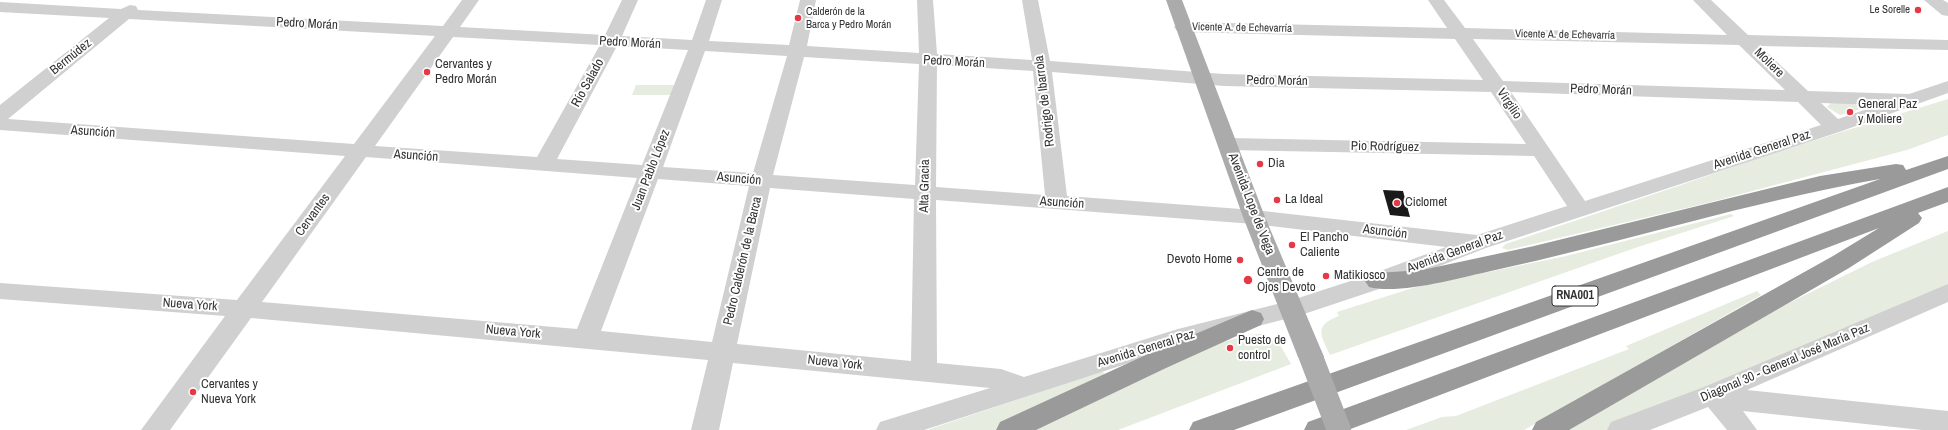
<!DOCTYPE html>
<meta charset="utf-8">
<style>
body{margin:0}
canvas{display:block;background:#fff}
</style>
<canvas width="1948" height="430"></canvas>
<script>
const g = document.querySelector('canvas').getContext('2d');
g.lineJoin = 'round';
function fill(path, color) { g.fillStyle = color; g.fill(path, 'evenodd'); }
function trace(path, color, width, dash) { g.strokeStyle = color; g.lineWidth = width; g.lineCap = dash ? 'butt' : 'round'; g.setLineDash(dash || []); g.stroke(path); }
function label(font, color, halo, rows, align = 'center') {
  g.font = font + ' "Archivo Narrow",sans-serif'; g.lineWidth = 4; g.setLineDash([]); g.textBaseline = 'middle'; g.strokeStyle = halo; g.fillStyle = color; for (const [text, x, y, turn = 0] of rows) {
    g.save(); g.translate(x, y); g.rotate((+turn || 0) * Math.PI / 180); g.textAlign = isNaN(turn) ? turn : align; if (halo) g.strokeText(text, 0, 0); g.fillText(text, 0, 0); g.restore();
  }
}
const green = new Path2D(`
 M 636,85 L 675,85 L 671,95 L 632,95 Z
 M 1948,99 L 1948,135 L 1907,150 L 1707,203 L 1508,250 L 1502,248 L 1506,244 L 1681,185 L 1767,155 Z
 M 1831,103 L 1853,103 L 1864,108 L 1840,115 L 1827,107 Z
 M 1731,214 L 1734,216 L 1635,248 L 1330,355 C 1321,335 1313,326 1339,316 L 1337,312 L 1416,287 L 1566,256 Z
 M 1948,231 L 1948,287 L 1622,430 L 1563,430 L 1728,333 L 1872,262 Z
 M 1757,291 L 1761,295 L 1524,430 L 1406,430 L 1442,417 L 1456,416 L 1629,349 L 1626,346 Z
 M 1261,334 L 1279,343 L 1291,364 L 1118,430 L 1034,430 L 1212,345 L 1248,335 Z
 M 1102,371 L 1107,376 L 995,430 L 927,430 Z`);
const building = new Path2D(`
 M 1383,190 L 1403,191 L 1410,217 L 1390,215 Z`);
const minor = new Path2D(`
 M 462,0 L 479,0 L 460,27 L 605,35 L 622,0 L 638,0 L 622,36 L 692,40 L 706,0 L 722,0 L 709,41 L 789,45 L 800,0 L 816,0 L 807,46 L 919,53 L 917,0 L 933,0 L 937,54 L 1032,60 L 1022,0 L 1038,0 L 1050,61 L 1224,74 L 1483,80 L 1455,39 L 1183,32 L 1177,31 L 1174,27 L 1177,23 L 1183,22 L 1447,28 L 1428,0 L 1444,0 L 1465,28 L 1727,35 L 1693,0 L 1711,0 L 1748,35 L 1948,40 L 1948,50 L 1760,46 L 1808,91 L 1909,94 L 1948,81 L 1948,93 L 1842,131 L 1486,248 L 1385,287 L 1301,315 L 1181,346 L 924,430 L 876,430 L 880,422 L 990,388 L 733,363 L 719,430 L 691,430 L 708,360 L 251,318 L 170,430 L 141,430 L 225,316 L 0,299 L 0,283 L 237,300 L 345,156 L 0,130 L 0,105 L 109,18 L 0,12 L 0,2 L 121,9 L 130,5 L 136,6 L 138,10 L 443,26 ZM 129,19 L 435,36 L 354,144 L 8,119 ZM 453,37 L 600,45 L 537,157 L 375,146 ZM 1473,39 L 1739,45 L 1785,90 L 1503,81 ZM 617,46 L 688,50 L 642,165 L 557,159 ZM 705,51 L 787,56 L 753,173 L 663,167 ZM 804,57 L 919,64 L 915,185 L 773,175 ZM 937,65 L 1033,71 L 1045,195 L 936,187 ZM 1052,72 L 1224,86 L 1491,92 L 1526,144 L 1229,138 L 1222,140 L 1219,144 L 1222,148 L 1229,150 L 1534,156 L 1567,206 L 1477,235 L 1254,210 L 1067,196 ZM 1511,92 L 1798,102 L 1821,125 L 1585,201 ZM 1821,103 L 1879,105 L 1838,119 ZM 366,157 L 637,178 L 577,329 L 262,302 ZM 658,179 L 749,186 L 712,342 L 601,331 ZM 770,188 L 914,199 L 911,361 L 737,344 ZM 936,200 L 1254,224 L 1446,247 L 1369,275 L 1289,301 L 1178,329 L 1024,377 L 1001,369 L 937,363 Z
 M 1924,0 L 1943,0 L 1948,3 L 1948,16 L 1942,15 Z
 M 1948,284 L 1948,302 L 1747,390 L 1948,411 L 1948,430 L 1922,430 L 1743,411 L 1757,430 L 1727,430 L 1708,407 L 1650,430 L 1607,430 L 1611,422 L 1704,387 Z`);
const major = new Path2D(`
 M 1166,0 L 1182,0 L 1265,217 L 1324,357 L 1320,364 L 1311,367 L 1302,364 L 1298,357 L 1243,217 Z`);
const highway = new Path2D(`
 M 1948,156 L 1948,169 L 1234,430 L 1189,430 L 1193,422 L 1880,179 C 1748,202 1621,243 1491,271 C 1459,278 1399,295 1369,287 L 1365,281 L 1369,275 L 1377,273 L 1422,270 L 1534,246 L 1820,176 L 1896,164 L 1903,165 L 1906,170 Z
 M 1948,187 L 1948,202 L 1918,213 L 1922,218 L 1919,223 L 1849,268 L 1569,430 L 1532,430 L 1536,422 L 1833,256 L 1879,228 L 1348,430 L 1304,430 L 1308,422 Z
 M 1252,310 L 1261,313 L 1264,319 L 1261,325 L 1166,368 L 1036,430 L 996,430 L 1000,422 L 1148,354 Z`);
const majorBridge = new Path2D(`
 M 1311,357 L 1339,430`);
const markers = [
 [1918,10,4,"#e63946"],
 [798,18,4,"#e63946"],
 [427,72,4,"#e63946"],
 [1850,112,4,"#e63946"],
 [1260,164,4,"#e63946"],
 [1277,200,4,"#e63946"],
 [1397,203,4,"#e63946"],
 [1292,245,4,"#e63946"],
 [1240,260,4,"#e63946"],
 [1326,276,4,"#e63946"],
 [1248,280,5,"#e63946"],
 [1230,348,4,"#e63946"],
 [193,392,4,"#e63946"]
];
const farPoinames = [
 ["Le Sorelle",1910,10],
 ["Calderón de la",806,12,"left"],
 ["Barca y Pedro Morán",806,25,"left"]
];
const farStreetnames = [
 ["Vicente A. de Echevarría",1242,28,1],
 ["Vicente A. de Echevarría",1565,35,1]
];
const shields = [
 [1575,296,46]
];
const shieldNames = [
 ["RNA001",1575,296]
];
const streetNames = [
 ["Pedro Morán",307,24,3],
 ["Pedro Morán",630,43,3],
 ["Bermúdez",71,57,-39],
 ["Pedro Morán",954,62,3],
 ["Moliere",1769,63,44],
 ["Pedro Morán",1277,81,1],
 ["Río Salado",588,83,-61],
 ["Pedro Morán",1601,90,2],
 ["Rodrigo de Ibarrola",1045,101,-97],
 ["Virgilio",1509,104,56],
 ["Asunción",93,132,4],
 ["Pio Rodríguez",1385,147,1],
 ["Avenida General Paz",1762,150,-18],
 ["Asunción",416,156,4],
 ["Juan Pablo López",651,170,-69],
 ["Asunción",739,179,5],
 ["Alta Gracia",925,186,-89],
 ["Asunción",1062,203,4],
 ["Avenida Lope de Vega",1251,204,69],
 ["Cervantes",313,215,-54],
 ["Asunción",1385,232,7],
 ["Avenida General Paz",1455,252,-20],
 ["Pedro Calderón de la Barca",743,261,-77],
 ["Nueva York",190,305,4],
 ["Nueva York",513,332,5],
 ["Avenida General Paz",1146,349,-17],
 ["Nueva York",835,363,6],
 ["Diagonal 30 - General José María Paz",1785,363,-23]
];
const poiNames = [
 ["Cervantes y",435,65],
 ["Pedro Morán",435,80],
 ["General Paz",1858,105],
 ["y Moliere",1858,120],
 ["Dia",1268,164],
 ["La Ideal",1285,200],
 ["Ciclomet",1405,203],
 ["El Pancho",1300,238],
 ["Caliente",1300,253],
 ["Devoto Home",1232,260,"right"],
 ["Centro de",1257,273],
 ["Ojos Devoto",1257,288],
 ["Matikiosco",1334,276],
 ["Puesto de",1238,341],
 ["control",1238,356],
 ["Cervantes y",201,385],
 ["Nueva York",201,400]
];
fill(green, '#e6ecdf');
fill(building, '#1a1a1a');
fill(minor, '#d0d0d0');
fill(major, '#ababab');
fill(highway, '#9a9a9a');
trace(majorBridge, '#ababab', 24);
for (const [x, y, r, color] of markers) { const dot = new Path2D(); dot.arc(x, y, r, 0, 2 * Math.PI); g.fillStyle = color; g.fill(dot); trace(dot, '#fff', 1.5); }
label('11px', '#333', '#fff', farPoinames, 'right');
label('11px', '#333', '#fff', farStreetnames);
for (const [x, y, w] of shields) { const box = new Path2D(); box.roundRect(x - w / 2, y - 10, w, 20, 3); g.fillStyle = '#fff'; g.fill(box); trace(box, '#333', 1); }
label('bold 12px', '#333', null, shieldNames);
label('13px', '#333', '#fff', streetNames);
label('13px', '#333', '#fff', poiNames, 'left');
</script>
